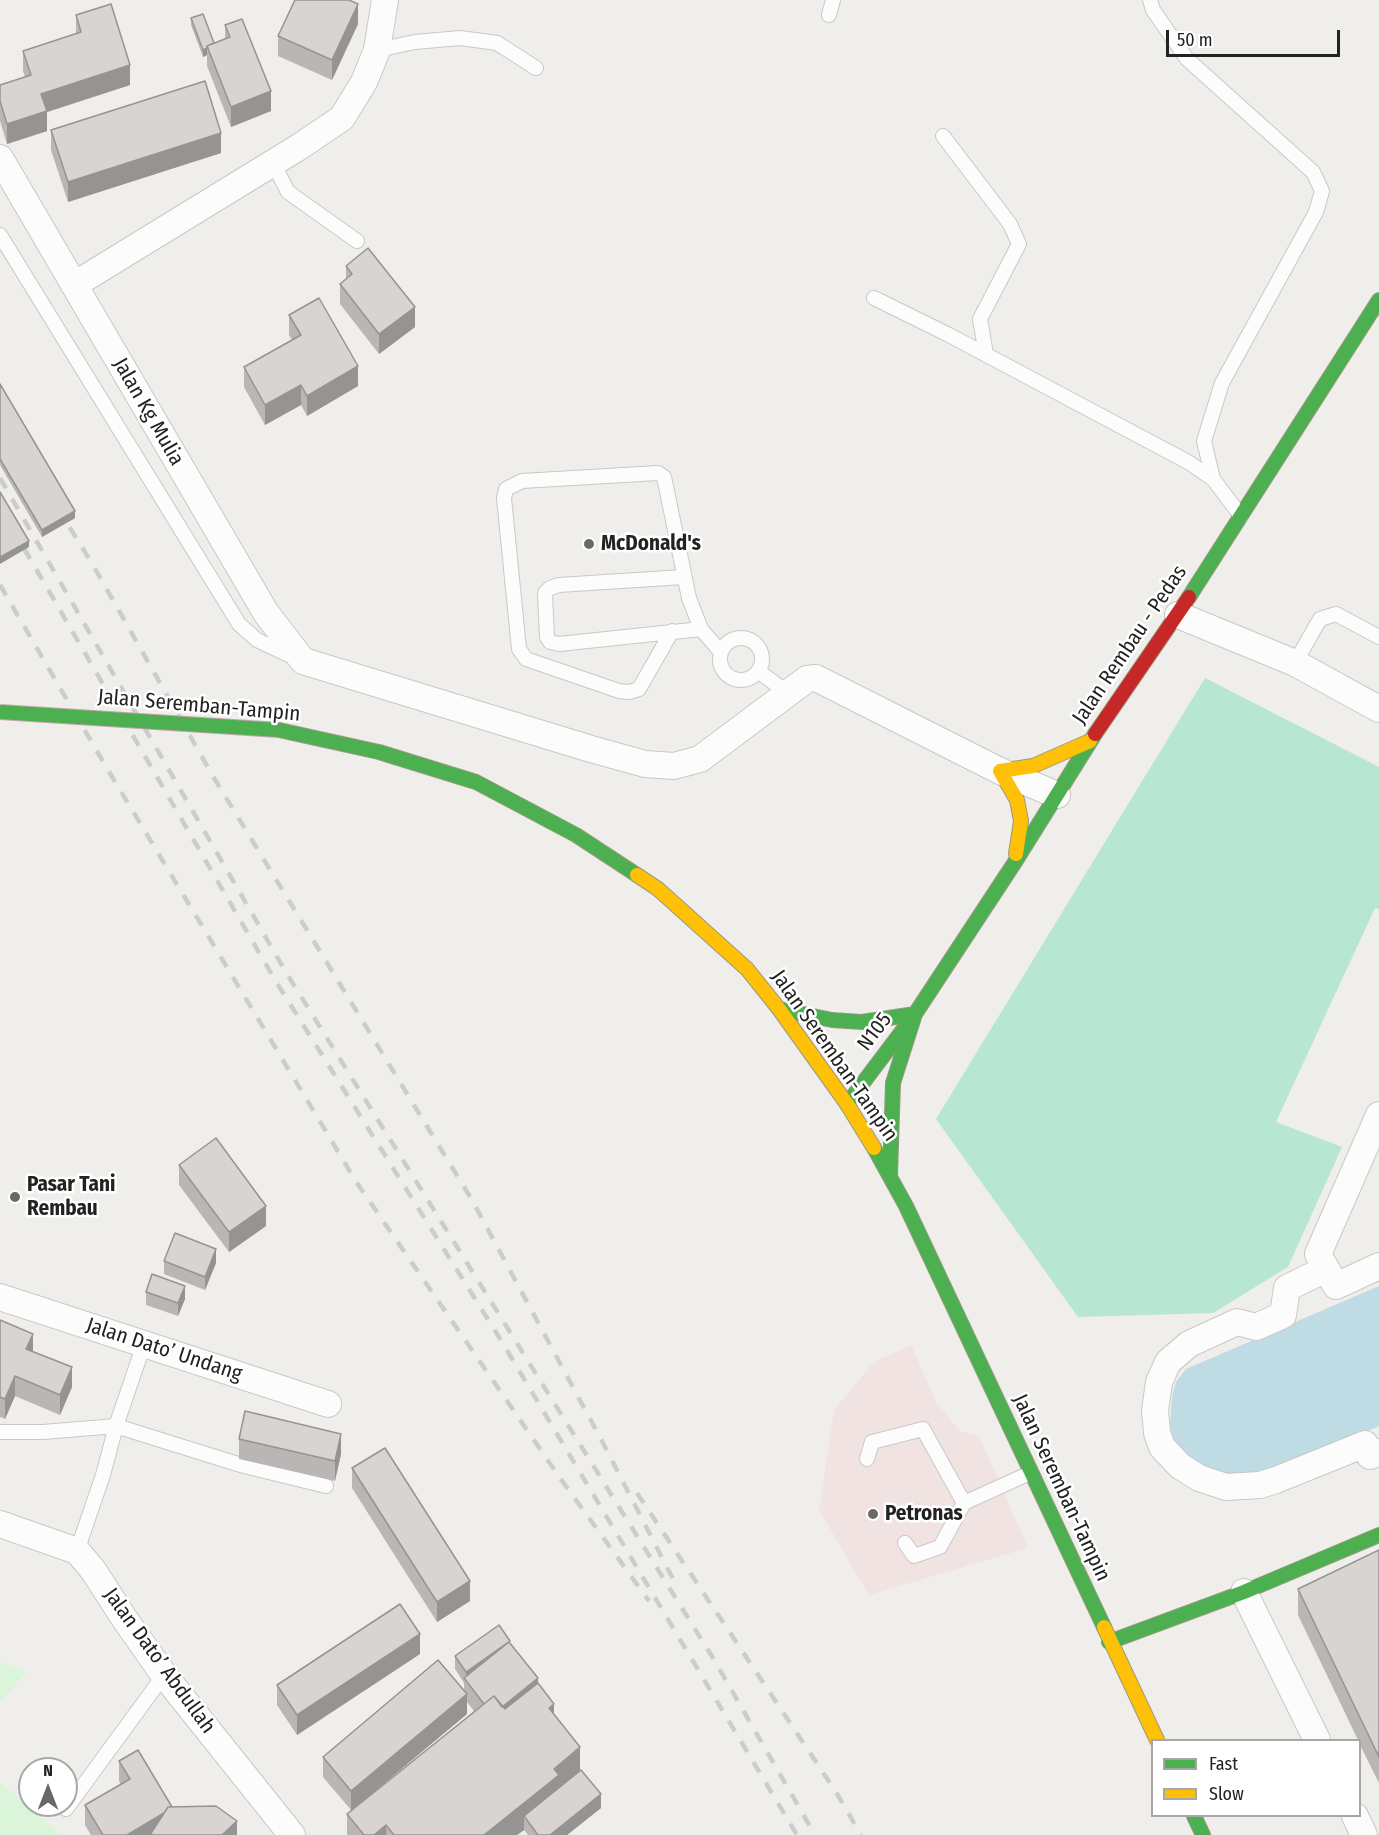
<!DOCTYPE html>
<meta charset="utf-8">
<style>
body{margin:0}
#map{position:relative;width:1379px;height:1835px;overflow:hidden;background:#f0eeeb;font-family:"Fira Sans Condensed",sans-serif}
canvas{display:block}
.legend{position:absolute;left:1151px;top:1739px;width:210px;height:78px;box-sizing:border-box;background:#fff;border:2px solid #a7a7a7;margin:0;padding:8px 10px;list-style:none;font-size:18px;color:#222}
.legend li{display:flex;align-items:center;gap:12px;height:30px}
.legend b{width:30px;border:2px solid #a7a7a7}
.north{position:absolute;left:18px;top:1757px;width:60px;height:60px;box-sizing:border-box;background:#fff;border:2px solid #a7a7a7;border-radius:50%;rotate:0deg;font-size:16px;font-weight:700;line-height:24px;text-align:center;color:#222}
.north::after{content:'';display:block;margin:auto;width:21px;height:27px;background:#6a6968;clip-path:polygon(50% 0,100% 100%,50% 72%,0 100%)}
.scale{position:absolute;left:1166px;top:30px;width:174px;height:27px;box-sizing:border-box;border:3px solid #222;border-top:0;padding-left:8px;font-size:18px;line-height:21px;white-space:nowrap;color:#222;-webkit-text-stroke:4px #fff;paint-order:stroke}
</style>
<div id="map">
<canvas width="1379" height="1835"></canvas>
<ul class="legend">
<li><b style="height:8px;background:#4caf50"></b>Fast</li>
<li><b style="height:8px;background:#ffc107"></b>Slow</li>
</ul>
<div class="north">N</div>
<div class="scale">50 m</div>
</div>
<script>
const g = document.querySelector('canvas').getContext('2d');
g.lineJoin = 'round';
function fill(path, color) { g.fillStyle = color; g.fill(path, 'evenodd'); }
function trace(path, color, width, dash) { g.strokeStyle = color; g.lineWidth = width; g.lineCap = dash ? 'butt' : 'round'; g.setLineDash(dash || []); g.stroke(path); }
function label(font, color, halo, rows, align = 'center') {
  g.font = font + ' "Fira Sans Condensed",sans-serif'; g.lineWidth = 5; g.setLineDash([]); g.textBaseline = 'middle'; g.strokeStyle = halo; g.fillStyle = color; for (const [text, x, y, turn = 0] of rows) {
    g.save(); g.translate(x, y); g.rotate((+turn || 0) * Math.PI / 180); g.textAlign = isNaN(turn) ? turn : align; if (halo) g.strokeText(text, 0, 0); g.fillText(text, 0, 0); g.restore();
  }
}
const commercial = new Path2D(`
 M 911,1345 L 936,1402 L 960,1431 L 979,1436 L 1028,1548 L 869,1595 L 819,1510 L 834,1410 L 874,1362 Z`);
const park = new Path2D(`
 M 0,1662 L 27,1672 L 0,1702 Z
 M 0,1782 L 61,1835 L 0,1835 Z`);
const pitch = new Path2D(`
 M 1205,678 L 1379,767 L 1379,909 L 1375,908 L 1276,1122 L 1342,1147 L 1288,1267 L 1213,1313 L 1078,1317 L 936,1119 Z`);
const water = new Path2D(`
 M 1379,1286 L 1379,1426 L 1259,1477 L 1213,1478 L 1176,1446 L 1170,1425 L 1172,1397 L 1176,1382 L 1186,1369 Z`);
const lane = new Path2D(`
 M 1150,0 L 1153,10 L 1187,59 L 1313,172 L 1322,191 L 1316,212 L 1222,383 L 1204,441 L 1213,479
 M 829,15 L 833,0
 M 377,50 L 415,42 L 460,38 L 497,43 L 536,68
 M 943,136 L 1010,224 L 1019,244 L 980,319 L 986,354
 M 273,163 L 288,192 L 357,241
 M 0,235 L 239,624 L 257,640 L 295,658
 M 874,298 L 949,335 L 1188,462 L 1213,479 L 1241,516
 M 683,577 L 559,585 L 550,588 L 545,593 L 547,637 L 550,642 L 559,644 L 701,629
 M 672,631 L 639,689 L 629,692 L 619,691 L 526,659 L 519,649 L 504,498 L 506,489 L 522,481 L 658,473 L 664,477 L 689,598 L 701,629 L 720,651
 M720 659a21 21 0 1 1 42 0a21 21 0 1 1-42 0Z
 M 1295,663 L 1320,619 L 1336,614 L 1379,637
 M 758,671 L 788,693
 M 0,1432 L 43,1432 L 116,1426 L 244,1466 L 326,1486
 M 867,1459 L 872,1442 L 923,1429 L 964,1503
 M 905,1543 L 914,1556 L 940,1547 L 964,1503 L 1030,1473
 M 77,1551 L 103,1475 L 116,1426 L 144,1344
 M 66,1809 L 164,1675`);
const street = new Path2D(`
 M 0,158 L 266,613 L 303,661 L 591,749 L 645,764 L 674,766 L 700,759 L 807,679 L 816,678 L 1000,771 L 1057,795
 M 74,285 L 299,147 L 342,118 L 364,82 L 377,50 L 385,0
 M 1178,615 L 1295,663 L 1379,709
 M 1379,1115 L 1318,1254 L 1336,1286 L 1379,1266
 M 1326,1269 L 1287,1288 L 1283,1315 L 1256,1327 L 1237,1322 L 1189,1344 L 1168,1362 L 1159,1382 L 1155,1411 L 1157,1433 L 1162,1447 L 1180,1466 L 1199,1478 L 1226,1487 L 1260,1485 L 1276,1480 L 1365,1444 L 1370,1456 L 1379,1452
 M 0,1297 L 328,1404
 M 0,1524 L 77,1551 L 93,1570 L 124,1618 L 164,1675 L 292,1835
 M 1244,1592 L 1317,1740
 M 1355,1816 L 1364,1835`);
const fast = new Path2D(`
 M 1189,597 L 1379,300
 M 279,730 L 379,752 L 476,782 L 576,835 L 637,875
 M 779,1009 L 832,1020 L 862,1022 L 915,1014 L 893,1083 L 890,1176
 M 847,1104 L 915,1014 L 1015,862 L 1095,734
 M 874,1148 L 906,1206 L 1104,1627
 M 1109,1642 L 1244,1592 L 1379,1535
 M 1194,1816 L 1203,1835`);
const slow = new Path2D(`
 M 1016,854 L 1021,821 L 1017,800 L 1000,771 L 1033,766 L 1090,741
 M 637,875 L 658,889 L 747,969 L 779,1009 L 847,1104 L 874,1148
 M 1104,1627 L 1157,1740`);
const jam = new Path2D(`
 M 1095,734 L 1189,597`);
const rail = new Path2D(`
 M 0,478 L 287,974 L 713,1658 L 815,1835
 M 0,507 L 275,980 L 499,1337 L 797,1835
 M 57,507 L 93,565 L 214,778 L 472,1200 L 602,1441 L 673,1579
 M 0,585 L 105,765 L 357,1183 L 560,1478 L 649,1601
 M 637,1493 L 836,1792 L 861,1835`);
const fastBridge = new Path2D(`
 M 0,712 L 279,730`);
const wall = new Path2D(`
 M 76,15 L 130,85 L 47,112 L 47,131 L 7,144 L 0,121 L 0,85 L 25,77 L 23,71 L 23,51 L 76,34 Z
 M 191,18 L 214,43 L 225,39 L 225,25 L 271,111 L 231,127 L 207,66 L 207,55 L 203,57 L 191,25 Z
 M 358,24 L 332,80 L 278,56 L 278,36 Z
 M 51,130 L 221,153 L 68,202 L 51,150 Z
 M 346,266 L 415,327 L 379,354 L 340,304 L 340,284 L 346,279 Z
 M 289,315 L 358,386 L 307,416 L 301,405 L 265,425 L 244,387 L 244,367 L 292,340 L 289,335 Z
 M 0,384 L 75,518 L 42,537 L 0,465 Z
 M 179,1165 L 266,1226 L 229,1252 L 179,1185 Z
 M 164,1261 L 216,1263 L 205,1290 L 164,1274 Z
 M 146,1292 L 185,1299 L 178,1316 L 146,1305 Z
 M 0,1320 L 72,1387 L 60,1415 L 15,1396 L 5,1419 L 0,1417 Z
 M 239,1439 L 341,1454 L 335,1481 L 239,1459 Z
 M 352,1468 L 470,1601 L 437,1622 L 352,1488 Z
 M 1379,1551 L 1379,1783 L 1359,1743 L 1359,1740 L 1358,1740 L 1298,1615 L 1298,1589 Z
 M 510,1644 L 538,1683 L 554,1715 L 580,1771 L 601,1808 L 567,1835 L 528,1835 L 524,1830 L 517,1835 L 347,1835 L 347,1814 L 351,1810 L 323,1777 L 323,1757 L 464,1690 L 464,1683 L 455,1669 L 455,1656 ZM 467,1702 L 474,1711 L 362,1802 L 467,1714 Z
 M 420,1654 L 297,1735 L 277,1705 L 277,1685 Z
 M 119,1761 L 172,1807 L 237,1835 L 91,1835 L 85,1825 L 85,1805 L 121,1785 L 119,1781 Z`);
const shadedWall = new Path2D(`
 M 358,4 L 358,24 L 332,80 L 332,60 Z
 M 207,48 L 207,55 L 203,57 L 203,50 Z
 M 130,65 L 130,85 L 47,112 L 47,131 L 7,144 L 7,124 L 41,94 Z
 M 271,91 L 271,111 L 231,127 L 231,107 Z
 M 221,133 L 221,153 L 68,202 L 68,182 Z
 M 415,307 L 415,327 L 379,354 L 379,334 Z
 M 358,366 L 358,386 L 307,416 L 307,396 Z
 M 301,385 L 301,405 L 265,425 L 265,405 Z
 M 75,511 L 75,518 L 42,537 L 42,530 Z
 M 29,541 L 29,547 L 0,564 L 0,557 Z
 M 266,1206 L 266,1226 L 229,1252 L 229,1232 Z
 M 216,1249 L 216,1263 L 205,1290 L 205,1277 Z
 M 185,1286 L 185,1299 L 178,1316 L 178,1303 Z
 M 33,1334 L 33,1354 L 26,1349 Z
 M 72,1367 L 72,1387 L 60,1415 L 60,1395 Z
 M 15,1376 L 15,1396 L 5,1419 L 5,1399 Z
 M 341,1434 L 341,1454 L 335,1481 L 335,1461 Z
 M 470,1581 L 470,1601 L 437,1622 L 437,1602 Z
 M 420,1634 L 420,1654 L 297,1735 L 297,1715 Z
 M 510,1641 L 510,1654 L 466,1681 L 466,1672 Z
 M 538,1678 L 538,1698 L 502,1727 L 502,1707 Z
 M 467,1694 L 467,1714 L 351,1811 L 351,1791 Z
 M 554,1704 L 554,1730 L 549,1708 Z
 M 580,1747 L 580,1774 L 524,1816 L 524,1830 L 517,1835 L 484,1835 L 554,1769 Z
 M 601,1794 L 601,1808 L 567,1835 L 550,1835 Z
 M 173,1808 L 161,1835 L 127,1835 Z
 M 237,1821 L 237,1835 L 222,1835 Z
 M 386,1825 L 386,1835 L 374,1835 Z`);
const building = new Path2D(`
 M 295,0 L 349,0 L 358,4 L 332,60 L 278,36 Z
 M 111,4 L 130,65 L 41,94 L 47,111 L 7,124 L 0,101 L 0,85 L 31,75 L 23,51 L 81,32 L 76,15 Z
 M 203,14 L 214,43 L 207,46 L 207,48 L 203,50 L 191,18 Z
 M 242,19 L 271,91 L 231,107 L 207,46 L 230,37 L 225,25 Z
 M 205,81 L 221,133 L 68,182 L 51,130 Z
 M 368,248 L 415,307 L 379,334 L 340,284 L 352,274 L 346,266 Z
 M 319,298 L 358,366 L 307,396 L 301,385 L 265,405 L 244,367 L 301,335 L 289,315 Z
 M 0,384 L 75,511 L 42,530 L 0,459 Z
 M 0,492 L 29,541 L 0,557 Z
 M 216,1138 L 266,1206 L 229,1232 L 179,1165 Z
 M 175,1233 L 216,1249 L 205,1277 L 164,1261 Z
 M 152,1274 L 185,1286 L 178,1303 L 146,1292 Z
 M 0,1320 L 33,1334 L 26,1349 L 72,1367 L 60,1395 L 15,1376 L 5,1399 L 0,1397 Z
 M 245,1411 L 341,1434 L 335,1461 L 239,1439 Z
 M 385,1448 L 470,1581 L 437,1602 L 352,1468 Z
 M 1379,1550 L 1379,1757 L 1298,1589 Z
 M 400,1604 L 420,1634 L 297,1715 L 277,1685 Z
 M 499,1625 L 510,1641 L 466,1672 L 455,1656 Z
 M 509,1642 L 538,1678 L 502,1707 L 494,1696 L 484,1704 L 464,1678 Z
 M 438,1660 L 467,1694 L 351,1791 L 323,1757 Z
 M 538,1683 L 554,1704 L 549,1708 L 580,1747 L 554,1769 L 559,1775 L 484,1835 L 394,1835 L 386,1825 L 374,1835 L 364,1835 L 347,1814 L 494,1696 L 505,1709 Z
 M 138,1750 L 172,1807 L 168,1807 L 164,1813 L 127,1835 L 103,1835 L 85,1805 L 130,1779 L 119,1761 Z
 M 581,1770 L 601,1794 L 550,1835 L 538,1835 L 524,1816 Z
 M 216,1806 L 237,1821 L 222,1835 L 150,1835 L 168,1807 Z`);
const markers = [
 [589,544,6,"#6a6968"],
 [15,1197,6,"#6a6968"],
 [873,1514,6,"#6a6968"]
];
const streetNames = [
 ["Jalan Kg Mulia",148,412,60],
 ["Jalan Rembau - Pedas",1130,645,-56],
 ["Jalan Seremban-Tampin",199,706,5],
 ["N105",875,1032,-53],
 ["Jalan Seremban-Tampin",834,1056,55],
 ["Jalan Dato’ Undang",164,1350,18],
 ["Jalan Seremban-Tampin",1061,1488,65],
 ["Jalan Dato’ Abdullah",159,1661,54]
];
const poiNames = [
 ["McDonald's",601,544],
 ["Pasar Tani",27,1185],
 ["Rembau",27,1209],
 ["Petronas",885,1514]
];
fill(commercial, '#f1e3e1');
fill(park, '#daf5da');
fill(pitch, '#b7e6d2');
fill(water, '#bfdbe3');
trace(lane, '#c9c8c7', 16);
trace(street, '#c9c8c7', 28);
trace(fast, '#999a82', 16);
trace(slow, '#999a82', 16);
trace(jam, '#999a82', 16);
trace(lane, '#fdfcfc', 14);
trace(street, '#fdfcfc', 26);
trace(fast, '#4caf50', 14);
trace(slow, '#ffc107', 14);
trace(jam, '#c62828', 14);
trace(rail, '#ccc', 4.5, [12, 12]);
trace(fastBridge, '#c5a2ac', 16, []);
trace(fastBridge, '#4caf50', 14);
fill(wall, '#b9b6b5');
fill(shadedWall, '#969493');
fill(building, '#d7d4d2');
trace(building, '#969493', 1.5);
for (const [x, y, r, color] of markers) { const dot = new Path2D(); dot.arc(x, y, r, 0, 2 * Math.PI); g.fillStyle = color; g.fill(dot); trace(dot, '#fff', 2); }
label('21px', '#222', '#fff', streetNames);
label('bold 21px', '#222', '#fff', poiNames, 'left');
</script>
